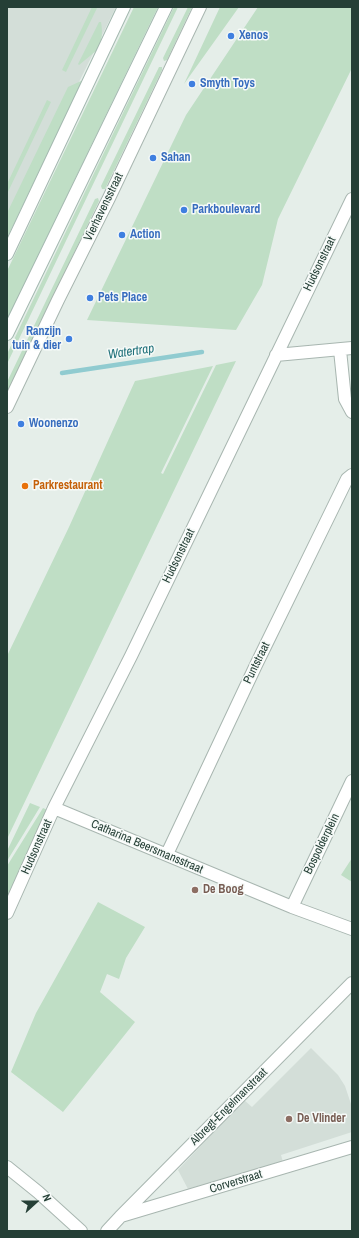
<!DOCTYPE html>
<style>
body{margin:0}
#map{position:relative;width:359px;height:1238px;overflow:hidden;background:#e5eee9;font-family:"Archivo Narrow",sans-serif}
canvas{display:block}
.frame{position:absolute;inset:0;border:8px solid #253f36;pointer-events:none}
.north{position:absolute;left:16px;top:1182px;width:40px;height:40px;-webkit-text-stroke:3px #f6faf8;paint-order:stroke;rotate:69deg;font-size:11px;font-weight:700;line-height:16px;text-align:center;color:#253f36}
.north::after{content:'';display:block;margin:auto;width:14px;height:18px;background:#253f36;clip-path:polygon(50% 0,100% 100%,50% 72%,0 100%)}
</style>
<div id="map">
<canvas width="359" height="1238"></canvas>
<div class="frame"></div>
<div class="north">N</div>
</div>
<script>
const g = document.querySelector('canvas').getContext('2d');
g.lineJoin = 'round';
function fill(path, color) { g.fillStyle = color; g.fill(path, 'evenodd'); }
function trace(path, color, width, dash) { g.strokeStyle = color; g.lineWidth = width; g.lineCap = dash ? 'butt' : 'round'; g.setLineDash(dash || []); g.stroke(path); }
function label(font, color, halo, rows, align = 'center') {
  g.font = font + ' "Archivo Narrow",sans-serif'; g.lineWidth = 3; g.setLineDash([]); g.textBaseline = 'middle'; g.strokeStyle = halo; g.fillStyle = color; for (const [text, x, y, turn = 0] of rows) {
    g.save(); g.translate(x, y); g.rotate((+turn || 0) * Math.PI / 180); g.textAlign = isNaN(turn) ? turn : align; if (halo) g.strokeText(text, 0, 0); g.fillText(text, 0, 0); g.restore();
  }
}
const built = new Path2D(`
 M 7,7 L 116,7 L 7,228 Z
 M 311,1048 L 338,1075 L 345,1086 L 352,1107 L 352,1132 L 281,1155 L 283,1162 L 188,1189 L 178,1170 L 244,1100 L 252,1107 Z`);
const green = new Path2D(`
 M 92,7 L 97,8 L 66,72 L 62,70 Z
 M 134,7 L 158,7 L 7,320 L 7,271 Z
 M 174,7 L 178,7 L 7,364 L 7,354 Z
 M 188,7 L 192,7 L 167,60 L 164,61 L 163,58 Z
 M 220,7 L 239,7 L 184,84 Z
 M 258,7 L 352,7 L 352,68 L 278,219 L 262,285 L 236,330 L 87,320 L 186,115 Z
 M 99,22 L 101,22 C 103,33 102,41 97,51 L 96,51 L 79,65 L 78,64 Z
 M 159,67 L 162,67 L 162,70 L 105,189 L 102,189 L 101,186 Z
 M 81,81 L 82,82 L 7,238 L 7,213 L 68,87 Z
 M 47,100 L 51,102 L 7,194 L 7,184 Z
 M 98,198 L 99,201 L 7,393 L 7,382 L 95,199 Z
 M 236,361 L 7,839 L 7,656 L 69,527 L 135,381 L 213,366 L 161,473 L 163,474 L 216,365 Z
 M 30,803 L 40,807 L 7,861 L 7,851 Z
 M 43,808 L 50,811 L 7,899 L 7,866 Z
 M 352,858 L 352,882 L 341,875 Z
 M 98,902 L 145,927 L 126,958 L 119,979 L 107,974 L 100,992 L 135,1022 L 63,1112 L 11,1072 L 36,1013 Z`);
const stream = new Path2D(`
 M 62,373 L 202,352`);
const street = new Path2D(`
 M 340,350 L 345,399 L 352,412
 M 276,355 L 352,348
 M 7,407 L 58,300 L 109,198 L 200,7
 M 54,808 L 292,907 L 352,929
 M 167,854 L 256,665 L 347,479 L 352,475
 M 292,907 L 352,781
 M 7,913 L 54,808 L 131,656 L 352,199
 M 7,1167 L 38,1192 L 81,1231
 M 121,1216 L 352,1147
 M 107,1231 L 120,1217 L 352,983`);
const secondary = new Path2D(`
 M 7,254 L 124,7
 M 7,334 L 166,7`);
const markers = [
 [231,36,4,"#3f7fe0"],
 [192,84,4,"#3f7fe0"],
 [153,158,4,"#3f7fe0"],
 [184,210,4,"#3f7fe0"],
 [122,235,4,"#3f7fe0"],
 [90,298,4,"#3f7fe0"],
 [69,339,4,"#3f7fe0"],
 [21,424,4,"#3f7fe0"],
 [25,486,4,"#e8710a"],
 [195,890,4,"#8d6e63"],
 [289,1119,4,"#8d6e63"]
];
const shopNames = [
 ["Xenos",239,36],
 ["Smyth Toys",200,84],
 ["Sahan",161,158],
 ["Parkboulevard",192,210],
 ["Action",130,235],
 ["Pets Place",98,298],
 ["Ranzijn",61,332,"right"],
 ["tuin & dier",61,346,"right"],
 ["Woonenzo",29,424]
];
const streetNames = [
 ["Vierhavensstraat",104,207,-64],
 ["Hudsonstraat",320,264,-64],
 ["Hudsonstraat",179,556,-64],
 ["Puntstraat",257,663,-64],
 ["Bospolderplein",322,844,-64],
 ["Hudsonstraat",37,847,-66],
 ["Catharina Beersmansstraat",147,847,23],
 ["Albregt-Engelmanstraat",229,1107,-45],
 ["Corverstraat",236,1182,-17]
];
const foodNames = [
 ["Parkrestaurant",33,486]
];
const educationNames = [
 ["De Boog",203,890],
 ["De Vlinder",297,1119]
];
const waterNames = [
 ["Watertrap",131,352,-8]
];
fill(built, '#d3ded8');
fill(green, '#bfdec5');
trace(stream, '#90cbd0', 4.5);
trace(street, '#a8b6b0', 14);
trace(secondary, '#a4b9b0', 14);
trace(street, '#fff', 12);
trace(secondary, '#fff', 12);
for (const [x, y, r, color] of markers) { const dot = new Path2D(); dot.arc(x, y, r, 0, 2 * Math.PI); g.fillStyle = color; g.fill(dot); trace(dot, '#f6faf8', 1.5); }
label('bold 12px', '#366cbe', '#f6faf8', shopNames, 'left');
label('12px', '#253f36', '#f6faf8', streetNames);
label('bold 12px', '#c56008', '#f6faf8', foodNames, 'left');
label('bold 12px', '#785e54', '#f6faf8', educationNames, 'left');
label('italic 13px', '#20717a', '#f6faf8', waterNames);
</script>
